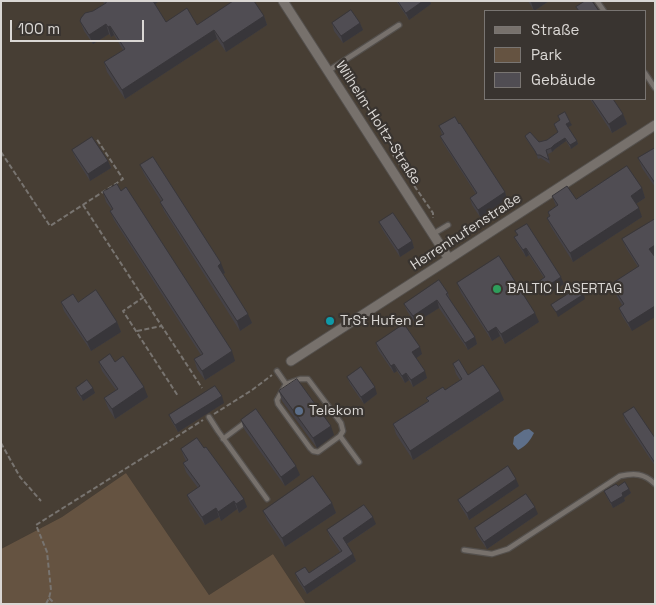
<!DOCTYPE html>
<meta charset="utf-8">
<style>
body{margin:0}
#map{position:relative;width:656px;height:605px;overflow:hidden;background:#393430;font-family:"Space Grotesk",sans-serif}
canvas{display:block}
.frame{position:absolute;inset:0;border:2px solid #dad7d4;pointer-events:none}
.legend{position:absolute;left:484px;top:10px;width:162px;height:90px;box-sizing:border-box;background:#393430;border:1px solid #797572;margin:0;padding:6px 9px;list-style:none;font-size:15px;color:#dad7d4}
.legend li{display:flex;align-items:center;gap:10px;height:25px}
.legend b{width:25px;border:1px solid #797572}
.scale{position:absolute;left:10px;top:20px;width:134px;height:22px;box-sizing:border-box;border:2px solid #dad7d4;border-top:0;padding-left:6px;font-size:15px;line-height:18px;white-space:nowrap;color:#dad7d4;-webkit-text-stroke:4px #393430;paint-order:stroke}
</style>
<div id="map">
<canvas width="656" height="605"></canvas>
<div class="frame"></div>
<ul class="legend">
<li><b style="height:6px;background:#77716c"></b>Straße</li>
<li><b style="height:14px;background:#655341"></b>Park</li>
<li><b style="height:14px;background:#504d53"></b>Gebäude</li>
</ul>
<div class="scale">100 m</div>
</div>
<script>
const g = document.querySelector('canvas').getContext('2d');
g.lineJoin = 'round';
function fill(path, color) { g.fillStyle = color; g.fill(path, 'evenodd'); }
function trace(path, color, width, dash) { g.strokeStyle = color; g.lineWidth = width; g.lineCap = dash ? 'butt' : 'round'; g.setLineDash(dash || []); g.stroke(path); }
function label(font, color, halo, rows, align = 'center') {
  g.font = font + ' "Space Grotesk",sans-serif'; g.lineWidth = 4.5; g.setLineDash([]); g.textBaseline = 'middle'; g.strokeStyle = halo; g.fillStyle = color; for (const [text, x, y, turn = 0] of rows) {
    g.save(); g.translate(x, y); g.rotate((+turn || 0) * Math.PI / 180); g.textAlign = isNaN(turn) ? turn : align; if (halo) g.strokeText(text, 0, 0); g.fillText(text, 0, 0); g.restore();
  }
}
const built = new Path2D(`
 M 1,1 L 655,1 L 655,604 L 306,604 L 273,554 L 209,595 L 126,473 L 62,517 L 1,549 ZM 485,11 L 645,11 L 645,99 L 485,99 Z`);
const green = new Path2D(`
 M 126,473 L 209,595 L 273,554 L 306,604 L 1,604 L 1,549 L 62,517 Z`);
const water = new Path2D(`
 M 529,429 L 534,433 C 530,441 526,446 518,450 L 513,444 L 514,437 L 524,430 Z`);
const path = new Path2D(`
 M 1,152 L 50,226 L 123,179 L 96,138
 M 393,155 L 433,213 L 433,218
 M 83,205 L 202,388
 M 446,238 L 453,242
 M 450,247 L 453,242 L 460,241
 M 144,297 L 123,311 L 178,396
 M 137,331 L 162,326
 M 214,414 L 252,390 L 272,375
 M 1,443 L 20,477 L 41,501
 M 49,598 L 55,604
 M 46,604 L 49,598 L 51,590 L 47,552 L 36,525 L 203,420`);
const service = new Path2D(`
 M 597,1 L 604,11
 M 328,71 L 399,25
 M 645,73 L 655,88
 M 433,234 L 448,225
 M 277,371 L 286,384 L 300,379 L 308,379 L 341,423 L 343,431 L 340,436 L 318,452 L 313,451 L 310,448 L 278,404 L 277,400 L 286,384
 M 209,417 L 218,431 L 267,499
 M 340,436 L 359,462
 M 223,439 L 247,421
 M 464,550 L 492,554 L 508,549 L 620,476 C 634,473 644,473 655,484`);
const minor = new Path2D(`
 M 283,1 L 449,259
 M 291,361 L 449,259 L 655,125`);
const wall = new Path2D(`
 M 103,1 L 159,1 L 155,4 L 166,22 L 197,25 L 264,16 L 267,25 L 226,52 L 217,39 L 125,99 L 107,72 L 104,62 L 123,50 L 114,35 L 111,37 L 109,34 L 93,44 L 84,31 L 80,21 L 93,11 L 104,4 Z
 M 396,1 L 430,1 L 431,4 L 409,20 Z
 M 528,1 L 549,1 L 534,11 Z
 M 332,23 L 360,23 L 363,30 L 343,43 L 334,31 Z
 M 590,99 L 613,99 L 623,114 L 627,124 L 612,133 Z
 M 558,116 L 572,125 L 568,127 L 577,141 L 578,144 L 571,149 L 566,141 L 555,149 L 552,152 L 548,154 L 550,164 L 541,158 L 538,159 L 536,153 L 526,139 L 525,136 L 539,142 L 547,140 L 558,133 L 554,124 L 560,120 Z
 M 459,124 L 505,192 L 507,199 L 480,217 L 472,205 L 470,198 L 476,194 L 443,143 L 440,136 L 442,135 L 439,126 Z
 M 655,148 L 655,187 L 642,168 L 638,158 Z
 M 72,150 L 108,161 L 111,168 L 90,181 L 75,157 Z
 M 140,165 L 225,273 L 223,274 L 252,323 L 240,331 L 164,211 L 160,202 L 161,201 L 144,174 Z
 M 642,188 L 645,198 L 636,204 L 642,217 L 573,262 L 551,227 L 547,218 L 549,216 L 548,212 L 556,206 L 552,196 L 576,199 Z
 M 103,192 L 235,361 L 205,380 L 197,369 L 194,359 L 201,355 L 114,220 L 110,211 L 112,210 L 106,202 Z
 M 379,222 L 412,241 L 414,248 L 400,257 L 382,229 Z
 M 515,231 L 564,284 L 545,296 L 541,289 L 538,282 L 544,278 L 529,255 L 526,257 L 517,243 L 514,237 L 517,235 Z
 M 622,239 L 654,256 L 632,331 L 622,316 L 619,308 L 622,305 L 615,293 L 611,284 L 638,267 L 626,248 Z
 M 457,283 L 539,322 L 505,344 L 500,336 L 492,341 L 461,293 Z
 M 448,293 L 450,300 L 475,337 L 477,344 L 468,350 L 439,308 L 415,323 L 407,311 L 404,304 Z
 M 61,302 L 78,302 L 117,322 L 121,332 L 91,351 L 64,311 Z
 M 376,343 L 422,354 L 416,358 L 427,378 L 413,387 L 409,380 L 405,383 L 397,371 L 394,373 L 378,350 Z
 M 99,362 L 115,362 L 148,397 L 115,419 L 108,408 L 104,398 L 116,390 L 102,371 Z
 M 453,364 L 504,400 L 413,460 L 396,434 L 393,424 L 428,401 L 426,398 L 445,390 L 460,380 L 456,374 Z
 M 347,377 L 377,394 L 364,404 L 350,384 Z
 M 76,388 L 95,393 L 83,401 L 77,393 Z
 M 279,391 L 334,435 L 317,448 L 282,401 Z
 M 224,403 L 178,432 L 172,422 L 169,415 Z
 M 623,414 L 655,438 L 655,466 L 625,421 Z
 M 241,420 L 300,475 L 285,486 L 244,429 Z
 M 181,449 L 247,507 L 239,513 L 237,509 L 221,521 L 219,517 L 205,525 L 190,503 L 187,495 L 198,488 L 186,472 L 183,463 L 186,461 L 184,457 Z
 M 519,486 L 469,520 L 461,507 L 458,500 Z
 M 618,486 L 629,489 L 631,493 L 624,498 L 625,501 L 613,508 L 606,496 L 604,491 Z
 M 332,503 L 336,513 L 285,547 L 267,520 L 263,511 Z
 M 538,514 L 487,549 L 478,536 L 475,528 Z
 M 376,524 L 347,544 L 353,554 L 356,561 L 307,594 L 298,581 L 295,573 L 309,573 L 340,552 L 330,537 L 327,530 Z`);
const shadedWall = new Path2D(`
 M 152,1 L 159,1 L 154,5 Z
 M 423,1 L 430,1 L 431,4 L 409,20 L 406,13 Z
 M 532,1 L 549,1 L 534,11 L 531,2 Z
 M 264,16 L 267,25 L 226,52 L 223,43 Z
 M 360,23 L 363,30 L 343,43 L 341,36 Z
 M 106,24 L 109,34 L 93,44 L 89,35 Z
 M 110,26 L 114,35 L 111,37 L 108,27 Z
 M 214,30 L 217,39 L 125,99 L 122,90 Z
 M 623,114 L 627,124 L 612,133 L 609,124 Z
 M 570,122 L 572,125 L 567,128 L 566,124 Z
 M 565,138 L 566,141 L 555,149 L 552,152 L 551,148 L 554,145 Z
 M 577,141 L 578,144 L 571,149 L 570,145 Z
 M 108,161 L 111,168 L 90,181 L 88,174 Z
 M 642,188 L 645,198 L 634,205 L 631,196 Z
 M 505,192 L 507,199 L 480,217 L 478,210 Z
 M 639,208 L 642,217 L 573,262 L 570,253 Z
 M 412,241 L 414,248 L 400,257 L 398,250 Z
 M 655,245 L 655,256 L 653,257 L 649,249 Z
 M 526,248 L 529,255 L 526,257 L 523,250 Z
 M 221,263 L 225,273 L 221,275 L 218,266 Z
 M 561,277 L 564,284 L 545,296 L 543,289 Z
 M 584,294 L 585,299 L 558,317 L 556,312 Z
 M 437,300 L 439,308 L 415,323 L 413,316 Z
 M 655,306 L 655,317 L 632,331 L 628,323 Z
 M 535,313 L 539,322 L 505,344 L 501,334 Z
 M 248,314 L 252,323 L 240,331 L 237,321 Z
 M 117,322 L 121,332 L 91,351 L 87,342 Z
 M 496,327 L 500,336 L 492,341 L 488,332 Z
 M 475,337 L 477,344 L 468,350 L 465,343 Z
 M 420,347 L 422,354 L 415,359 L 412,352 Z
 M 232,351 L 235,361 L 205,380 L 202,371 Z
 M 394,364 L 397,371 L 394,373 L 391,366 Z
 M 425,371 L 427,378 L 413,387 L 411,380 Z
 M 406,373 L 409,380 L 405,383 L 402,376 Z
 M 144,387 L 148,397 L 115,419 L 112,409 Z
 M 375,387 L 377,394 L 364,404 L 361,397 Z
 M 93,388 L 95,393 L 83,401 L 81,396 Z
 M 500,391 L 504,400 L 413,460 L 410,451 Z
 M 222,396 L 224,403 L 178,432 L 175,425 Z
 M 331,426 L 334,435 L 317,448 L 313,438 Z
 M 296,466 L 300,475 L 285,486 L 281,477 Z
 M 516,479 L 519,486 L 469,520 L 467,513 Z
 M 629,489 L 631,493 L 624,498 L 625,501 L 613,508 L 611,503 L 622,493 Z
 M 244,499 L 247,507 L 239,513 L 236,504 Z
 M 234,501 L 237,509 L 221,521 L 218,512 Z
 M 332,503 L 336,513 L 285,547 L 282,538 Z
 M 535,507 L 538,514 L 487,549 L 484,542 Z
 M 216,508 L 219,517 L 205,525 L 202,517 Z
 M 373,517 L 376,524 L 345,545 L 343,538 Z
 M 353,554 L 356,561 L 307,594 L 304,587 Z`);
const building = new Path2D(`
 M 105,1 L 153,1 L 166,22 L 187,8 L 197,25 L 233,1 L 254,1 L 264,16 L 223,43 L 214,30 L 122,90 L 104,62 L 125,49 L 110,26 L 108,27 L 106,24 L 89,35 L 80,21 L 81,18 L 85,13 L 93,11 L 106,3 Z
 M 398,1 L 423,1 L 406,13 Z
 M 585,1 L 592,1 L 599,11 L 579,11 L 576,7 Z
 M 351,10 L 360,23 L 341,36 L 332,23 Z
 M 592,99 L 613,99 L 623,114 L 609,124 Z
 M 565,112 L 570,122 L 566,124 L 577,141 L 570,145 L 565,138 L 554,145 L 551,148 L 546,150 L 549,160 L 540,155 L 537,155 L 535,151 L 525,136 L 530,132 L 539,142 L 547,140 L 558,132 L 554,124 L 560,120 L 558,116 Z
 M 455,117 L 459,124 L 460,123 L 505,192 L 478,210 L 470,198 L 477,193 L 440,136 L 444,134 L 439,126 Z
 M 92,137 L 108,161 L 88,174 L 72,150 Z
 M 655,148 L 655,183 L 638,158 Z
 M 153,157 L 221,263 L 218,266 L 248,314 L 237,321 L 160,202 L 163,200 L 140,165 Z
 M 627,166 L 642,188 L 631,196 L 639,208 L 570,253 L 547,218 L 550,216 L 548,212 L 558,205 L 552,196 L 567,186 L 576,199 Z
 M 117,184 L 121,191 L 126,187 L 232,351 L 202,371 L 194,359 L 203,354 L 110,211 L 113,209 L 103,192 Z
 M 393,213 L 412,241 L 398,250 L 379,222 Z
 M 655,219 L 655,245 L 649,249 L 655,257 L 655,306 L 628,323 L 619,308 L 624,304 L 611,284 L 639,266 L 622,239 Z
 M 527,224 L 561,277 L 543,289 L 538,282 L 545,277 L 526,248 L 523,250 L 514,237 L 518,235 L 515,231 Z
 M 499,256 L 535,313 L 501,334 L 496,327 L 488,332 L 457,283 Z
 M 439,280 L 448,293 L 446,294 L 475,337 L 465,343 L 437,300 L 413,316 L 404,304 Z
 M 579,287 L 584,294 L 556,312 L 551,305 Z
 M 96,290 L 117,322 L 87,342 L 61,302 L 73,294 L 78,302 Z
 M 404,324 L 420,347 L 412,352 L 425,371 L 411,380 L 406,373 L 402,376 L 394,364 L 391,366 L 376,343 Z
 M 110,354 L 115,362 L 123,356 L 144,387 L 112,409 L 104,398 L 118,389 L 99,362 Z
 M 459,360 L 468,375 L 483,365 L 500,391 L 410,451 L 393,424 L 429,401 L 426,398 L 443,387 L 445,390 L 462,379 L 453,364 Z
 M 361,367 L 375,387 L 361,397 L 347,377 Z
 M 297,379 L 331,426 L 313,438 L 279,391 Z
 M 87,380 L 93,388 L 81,396 L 76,388 Z
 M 215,386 L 222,396 L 175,425 L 169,415 Z
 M 634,407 L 655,438 L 655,463 L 623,414 Z
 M 256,409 L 296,466 L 281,477 L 241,420 Z
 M 197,438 L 204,448 L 206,447 L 244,499 L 236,504 L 234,501 L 218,512 L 216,508 L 202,517 L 187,495 L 200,486 L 183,463 L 188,460 L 181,449 Z
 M 508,466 L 516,479 L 467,513 L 458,500 Z
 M 313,476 L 332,503 L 282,538 L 263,511 Z
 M 625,482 L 629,489 L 622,493 L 623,496 L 611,503 L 604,491 L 616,484 L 618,486 Z
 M 526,494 L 535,507 L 484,542 L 475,528 Z
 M 364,505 L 373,517 L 343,538 L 353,554 L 304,587 L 295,573 L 305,567 L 309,573 L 342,551 L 327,530 Z`);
const markers = [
 [497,289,5,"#2e9e5b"],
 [330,321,5,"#0f9aa8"],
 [299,411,5,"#5c6f8a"]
];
const streetNames = [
 ["Wilhelm-Holtz-Straße",378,123,57],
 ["Herrenhufenstraße",466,232,-33]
];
const poiNames = [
 ["BALTIC LASERTAG",507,289],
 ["TrSt Hufen 2",340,321],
 ["Telekom",309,411]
];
fill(built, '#473e34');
fill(green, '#655341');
fill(water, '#5e6f89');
trace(service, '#54504d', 7);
trace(minor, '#54504d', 11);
trace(path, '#787470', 2, [5, 2.5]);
trace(service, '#77716c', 4.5);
trace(minor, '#77716c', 9);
fill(wall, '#454247');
fill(shadedWall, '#38363a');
fill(building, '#504d53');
trace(building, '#38363a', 1);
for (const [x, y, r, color] of markers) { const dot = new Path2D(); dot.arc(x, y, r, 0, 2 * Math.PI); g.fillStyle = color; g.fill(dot); trace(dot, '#393430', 2); }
label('14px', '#dad7d4', '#393430', streetNames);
label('14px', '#dad7d4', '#393430', poiNames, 'left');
</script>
